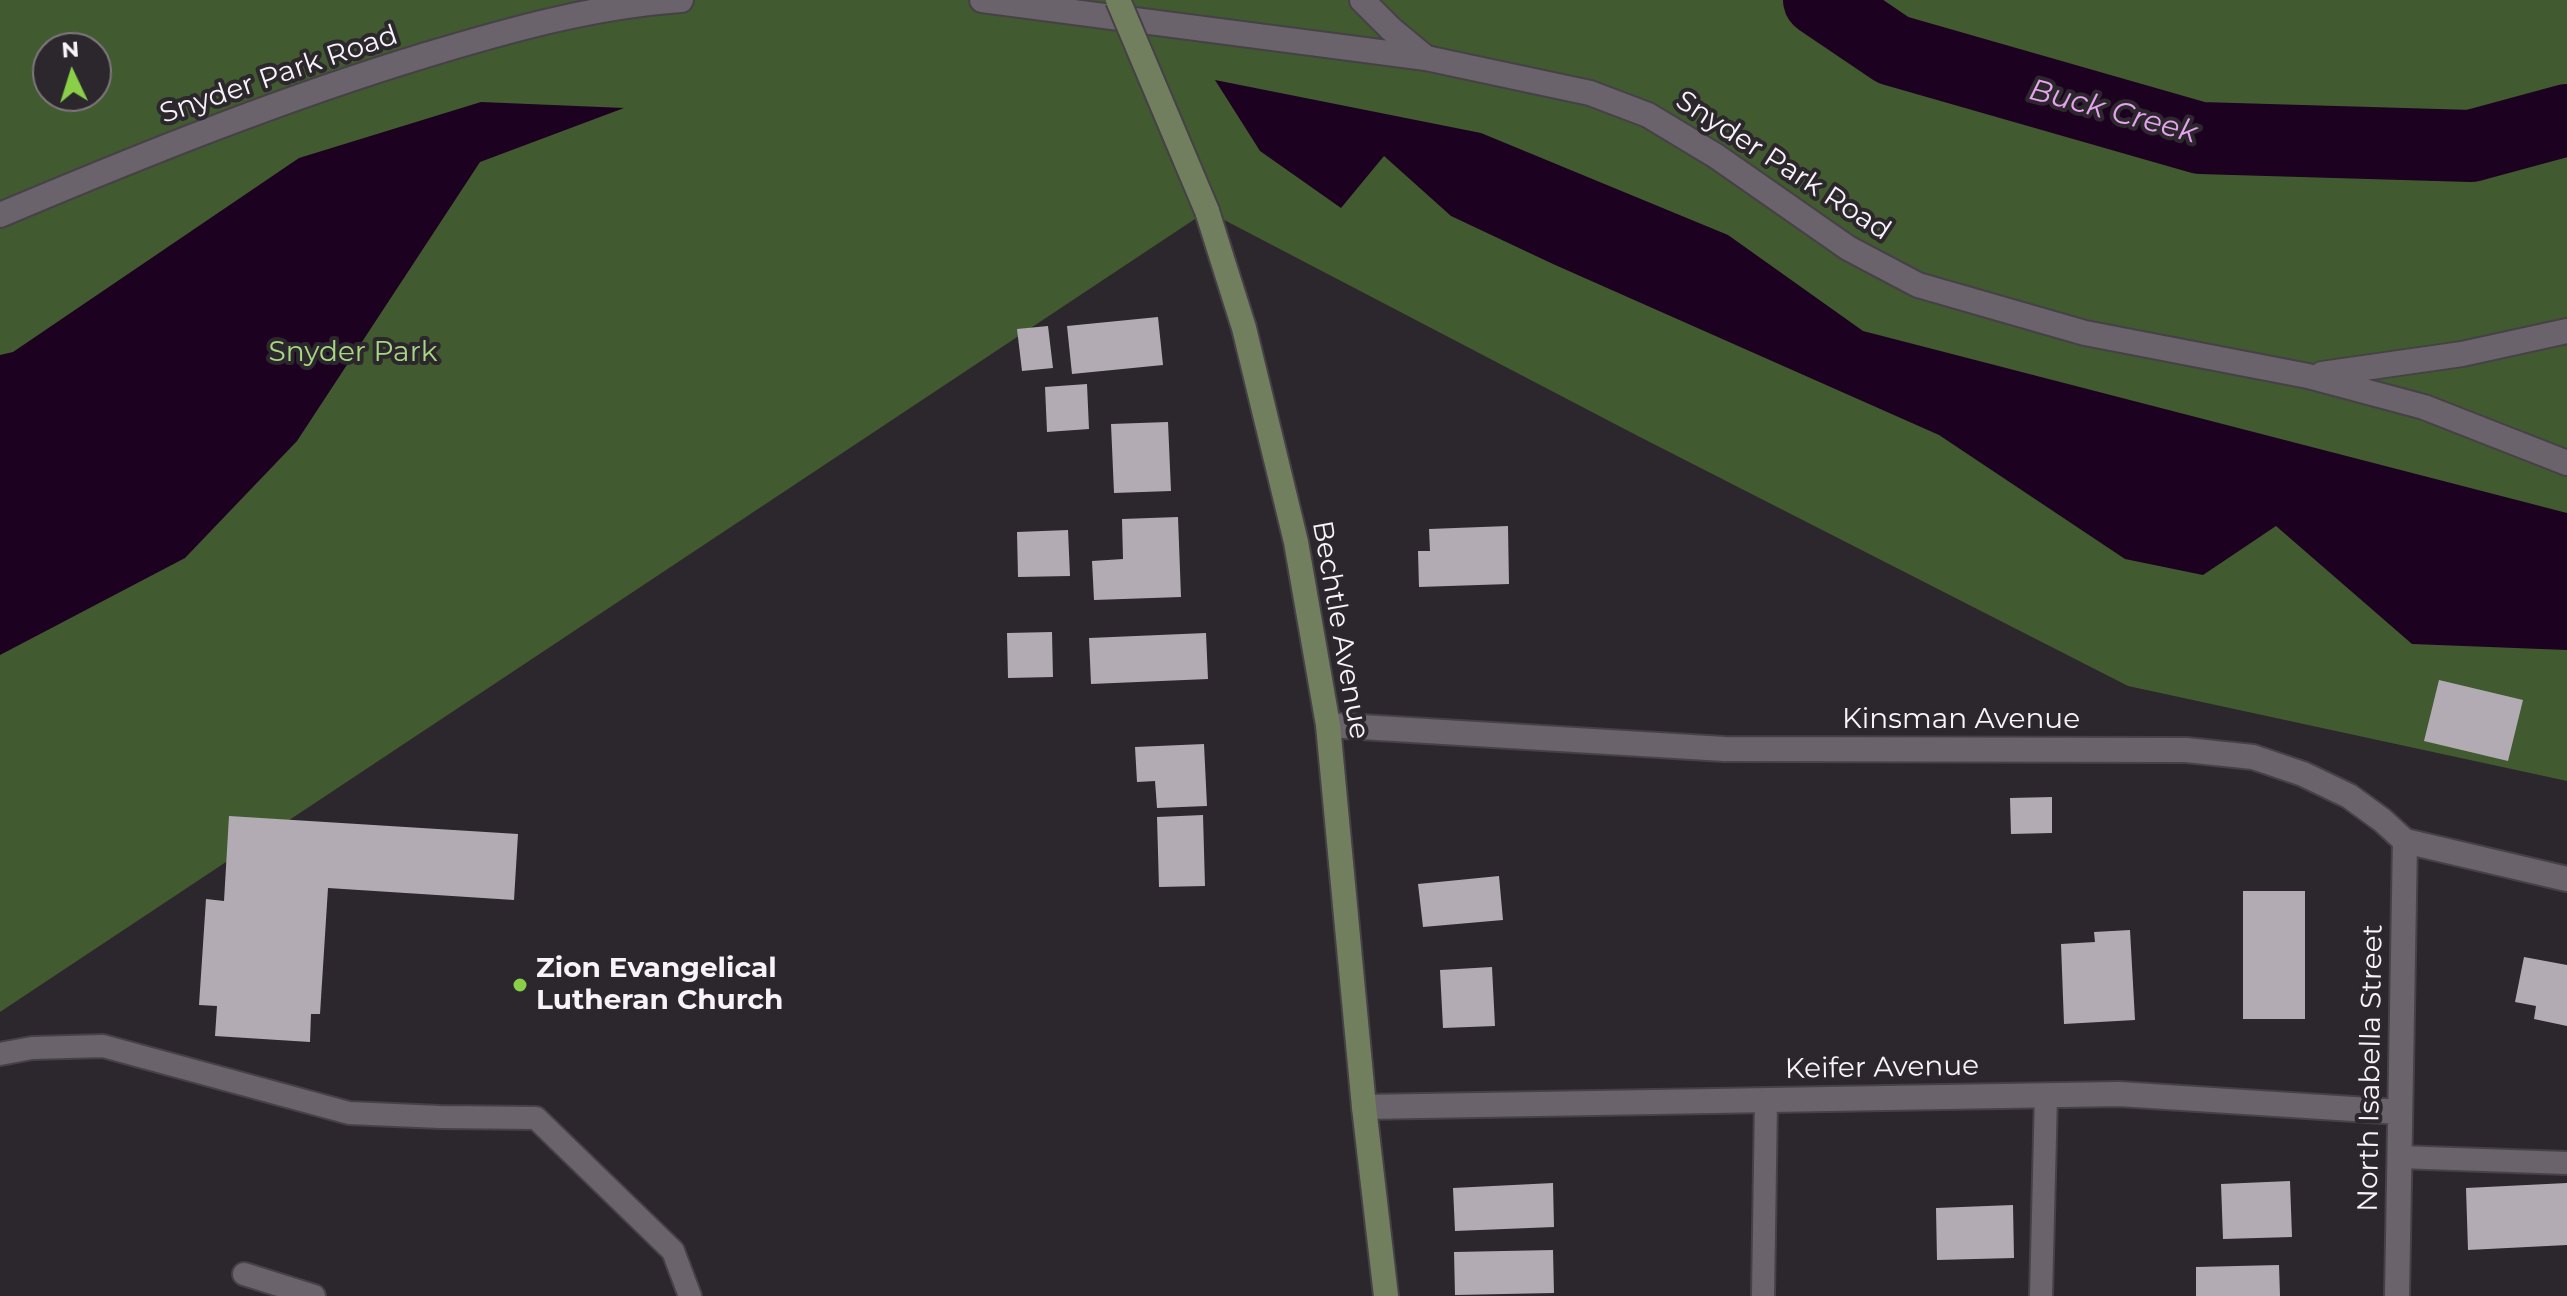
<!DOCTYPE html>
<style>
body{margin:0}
#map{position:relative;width:2567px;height:1296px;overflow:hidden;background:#2c262d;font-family:Montserrat,sans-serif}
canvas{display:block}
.north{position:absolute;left:32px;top:32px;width:80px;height:80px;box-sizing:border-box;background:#2c262d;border:2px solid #7e787e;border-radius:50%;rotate:356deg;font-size:22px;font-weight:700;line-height:32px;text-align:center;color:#f8f3f8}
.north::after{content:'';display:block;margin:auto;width:28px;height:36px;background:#89cf48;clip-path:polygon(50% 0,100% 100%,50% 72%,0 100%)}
</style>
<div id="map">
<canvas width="2567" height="1296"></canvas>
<div class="north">N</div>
</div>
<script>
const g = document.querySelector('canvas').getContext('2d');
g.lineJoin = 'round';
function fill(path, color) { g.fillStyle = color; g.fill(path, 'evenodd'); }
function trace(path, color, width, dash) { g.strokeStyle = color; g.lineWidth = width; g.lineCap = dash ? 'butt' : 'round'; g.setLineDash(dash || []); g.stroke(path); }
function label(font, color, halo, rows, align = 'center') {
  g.font = font + ' Montserrat,sans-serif'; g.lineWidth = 8; g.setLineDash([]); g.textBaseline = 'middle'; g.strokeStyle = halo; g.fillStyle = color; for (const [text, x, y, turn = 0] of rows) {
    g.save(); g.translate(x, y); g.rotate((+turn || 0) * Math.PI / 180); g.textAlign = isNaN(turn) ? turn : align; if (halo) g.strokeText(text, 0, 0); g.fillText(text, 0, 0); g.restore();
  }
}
const green = new Path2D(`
 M 0,0 L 2567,0 L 2567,781 L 2128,686 L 1636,435 L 1207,211 L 0,1012 ZM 48,48 L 96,48 L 96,96 L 48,96 Z`);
const water = new Path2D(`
 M 1215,80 L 1481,133 L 1728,235 L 1863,331 L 2567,513 L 2567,650 L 2412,644 L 2276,526 L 2203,575 L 2125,559 L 1939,435 L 1553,264 L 1451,216 L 1384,156 L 1341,208 L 1260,151 Z
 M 481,102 L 624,108 L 480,162 L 297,441 L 185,558 L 0,655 L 0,355 L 13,352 L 299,158 Z`);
const river = new Path2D(`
 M 1819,0 L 1893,50 L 2200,138 L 2471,146 L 2567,120`);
const building = new Path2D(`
 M 1158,317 L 1163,365 L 1072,374 L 1067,326 Z
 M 1048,326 L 1053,368 L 1022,371 L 1017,329 Z
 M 1087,384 L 1089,429 L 1047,432 L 1045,387 Z
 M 1168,422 L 1171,491 L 1114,493 L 1111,424 Z
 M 1178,517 L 1181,597 L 1094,600 L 1092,561 L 1123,559 L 1122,519 Z
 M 1508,526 L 1509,584 L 1419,587 L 1418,551 L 1430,551 L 1429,529 Z
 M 1068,530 L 1070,576 L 1018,577 L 1017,532 Z
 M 1052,632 L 1053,677 L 1008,678 L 1007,633 Z
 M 1206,633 L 1208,679 L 1091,684 L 1089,638 Z
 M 2439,680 L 2523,700 L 2508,761 L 2424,741 Z
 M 1204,744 L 1207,806 L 1157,808 L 1155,781 L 1137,782 L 1135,747 Z
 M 2052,797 L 2052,833 L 2011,834 L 2010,798 Z
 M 1203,815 L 1205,886 L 1159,887 L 1157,817 Z
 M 229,816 L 518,834 L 514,900 L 328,888 L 320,1014 L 311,1014 L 310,1042 L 215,1036 L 217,1006 L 199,1005 L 206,899 L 224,901 Z
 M 1499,876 L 1503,920 L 1423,927 L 1418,884 Z
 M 2243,891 L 2305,891 L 2305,1019 L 2243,1019 Z
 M 2130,930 L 2135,1020 L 2064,1024 L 2061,944 L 2095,942 L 2094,932 Z
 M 2524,957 L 2567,965 L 2567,1026 L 2534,1019 L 2536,1006 L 2515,1002 Z
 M 1492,967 L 1495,1026 L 1443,1028 L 1440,970 Z
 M 2290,1181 L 2292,1237 L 2223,1239 L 2221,1184 Z
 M 1553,1183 L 1554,1227 L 1455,1231 L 1453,1188 Z
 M 2567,1183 L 2567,1245 L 2468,1250 L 2466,1188 Z
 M 2013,1205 L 2014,1258 L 1937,1260 L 1936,1208 Z
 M 1553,1250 L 1554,1293 L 1455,1295 L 1454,1252 Z
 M 2279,1265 L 2280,1296 L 2196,1296 L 2196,1267 Z`);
const lane = new Path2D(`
 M 0,1054 L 32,1048 L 103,1046 L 349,1113 L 440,1117 L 536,1118 L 673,1251 L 690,1296
 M 2399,1157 L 2567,1163
 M 244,1274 L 314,1296
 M 1763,1296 L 1766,1100
 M 2041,1296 L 2046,1095`);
const street = new Path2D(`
 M 982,0 L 1426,58 L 1590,93 L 1648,115 L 1716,156 L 1848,248 L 1918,285 L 2085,333 L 2308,376 L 2424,407 L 2567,463
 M 1362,0 L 1391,29 L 1426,58
 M 0,215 C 140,156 281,99 426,55 C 509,30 594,6 681,0
 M 2322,374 L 2462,354 L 2567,331
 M 1328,725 L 1724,749 L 2186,750 L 2253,757 L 2303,774 L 2349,796 L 2382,820 L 2405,841 L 2567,879
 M 1364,1107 L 2119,1094 L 2400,1112
 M 2397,1296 L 2405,841`);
const secondary = new Path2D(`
 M 1207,211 L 1244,328 L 1296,542 L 1328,725 L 1364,1107 L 1386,1296`);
const secondaryBridge = new Path2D(`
 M 1118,0 L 1207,211`);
const markers = [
 [520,985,8,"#89cf48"]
];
const streetNames = [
 ["Snyder Park Road",279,75,-19],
 ["Snyder Park Road",1783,166,33],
 ["Bechtle Avenue",1340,630,80],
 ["Kinsman Avenue",1961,720],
 ["Keifer Avenue",1882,1068,-1],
 ["North Isabella Street",2371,1068,-89]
];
const parkNames = [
 ["Snyder Park",353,353]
];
const poiNames = [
 ["Zion Evangelical",536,969],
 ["Lutheran Church",536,1001]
];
const waterNames = [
 ["Buck Creek",2113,112,15]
];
fill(green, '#425a2f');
fill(water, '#1d0121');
trace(river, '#1d0121', 72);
fill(building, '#b3abb4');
trace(lane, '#464147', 26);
trace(street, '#464147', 28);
trace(secondary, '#464147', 28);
trace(lane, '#6b636c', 22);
trace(street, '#6b636c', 24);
trace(secondary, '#717f5e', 24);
trace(secondaryBridge, '#464147', 28, []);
trace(secondaryBridge, '#717f5e', 24);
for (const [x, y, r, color] of markers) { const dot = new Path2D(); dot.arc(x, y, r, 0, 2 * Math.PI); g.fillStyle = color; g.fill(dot); trace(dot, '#2c262d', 3); }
label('28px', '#f8f3f8', '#2c262d', streetNames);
label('28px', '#a6d781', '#2c262d', parkNames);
label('bold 28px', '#f8f3f8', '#2c262d', poiNames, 'left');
label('italic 30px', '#e5a4ee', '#2c262d', waterNames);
</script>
